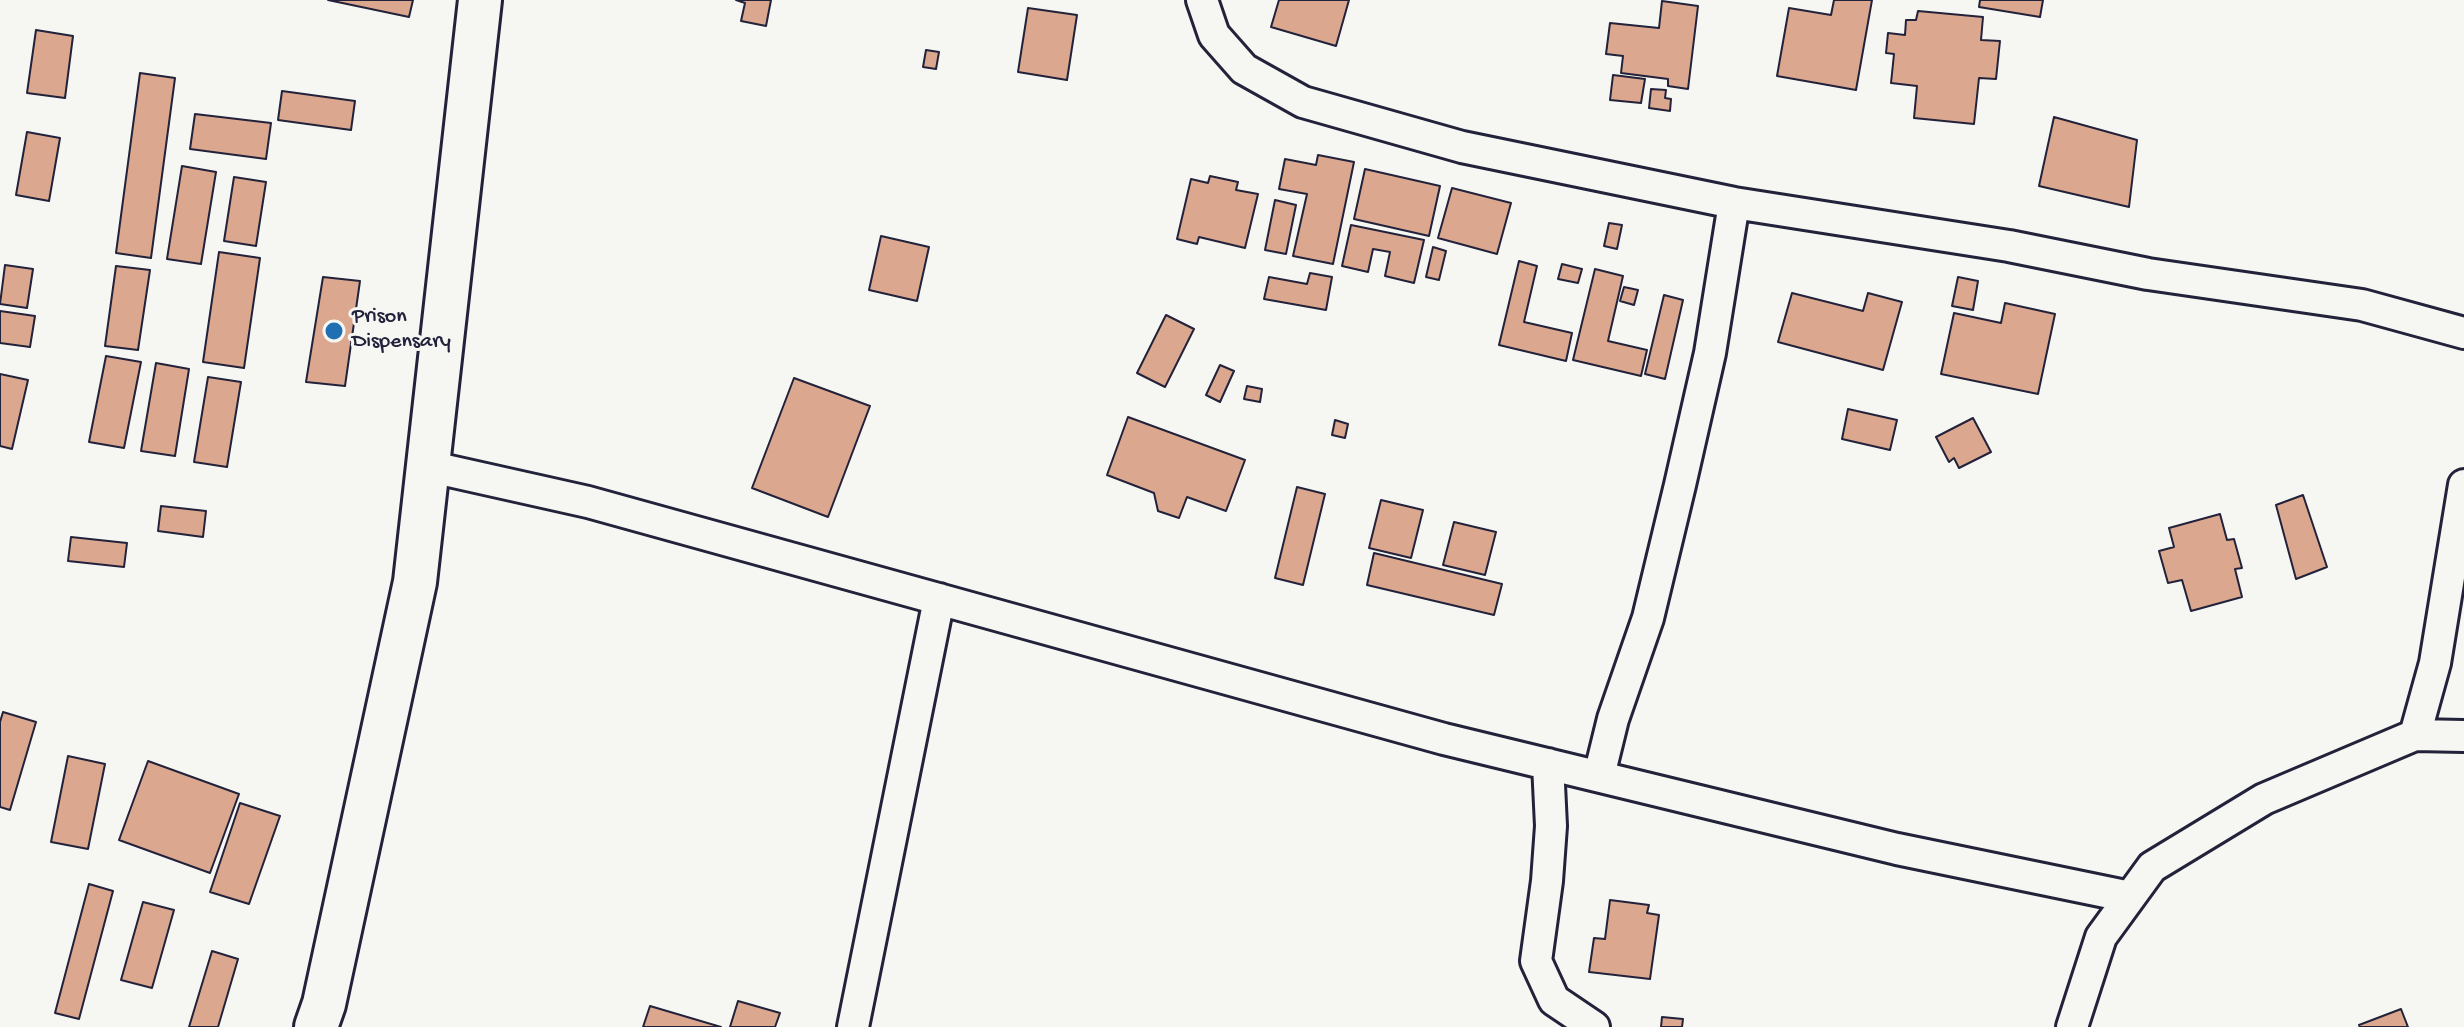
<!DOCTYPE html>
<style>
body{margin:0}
canvas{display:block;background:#f6f6f2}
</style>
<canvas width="2464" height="1027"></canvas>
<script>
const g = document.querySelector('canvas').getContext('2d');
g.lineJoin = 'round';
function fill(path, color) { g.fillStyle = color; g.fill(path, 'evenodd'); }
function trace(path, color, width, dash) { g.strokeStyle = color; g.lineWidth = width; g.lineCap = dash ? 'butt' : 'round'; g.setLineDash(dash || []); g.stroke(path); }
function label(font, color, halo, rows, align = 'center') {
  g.font = font + ' "Gochi Hand",sans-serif'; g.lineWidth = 6; g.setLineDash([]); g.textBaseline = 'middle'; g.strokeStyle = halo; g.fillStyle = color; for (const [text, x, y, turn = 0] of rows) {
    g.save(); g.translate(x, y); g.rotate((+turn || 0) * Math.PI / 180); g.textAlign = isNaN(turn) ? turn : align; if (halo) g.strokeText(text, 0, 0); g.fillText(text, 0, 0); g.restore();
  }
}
const building = new Path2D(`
 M 328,0 L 413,0 L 409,17 Z
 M 771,0 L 766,26 L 741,21 L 745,3 L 736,0 Z
 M 1279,0 L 1349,0 L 1336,46 L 1271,27 Z
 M 1834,0 L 1872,0 L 1856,90 L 1777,76 L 1789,8 L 1831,15 Z
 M 1980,0 L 2043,0 L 2040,17 L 1979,7 Z
 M 1662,1 L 1698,6 L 1688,89 L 1668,86 L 1668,79 L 1621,73 L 1623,56 L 1606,54 L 1610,23 L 1659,28 Z
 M 1028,8 L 1077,15 L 1067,80 L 1018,72 Z
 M 1918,11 L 1983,17 L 1981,40 L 2000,41 L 1996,79 L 1979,78 L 1974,124 L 1914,118 L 1917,86 L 1891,83 L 1894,54 L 1886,53 L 1888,33 L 1905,35 L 1906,20 L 1916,20 Z
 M 36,30 L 73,36 L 65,98 L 27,93 Z
 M 926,50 L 939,52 L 936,69 L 923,67 Z
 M 140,73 L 175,78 L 151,258 L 116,253 Z
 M 1613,75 L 1645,79 L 1641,103 L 1610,100 Z
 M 1651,89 L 1666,90 L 1665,98 L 1671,99 L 1670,111 L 1649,108 Z
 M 282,91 L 355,101 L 351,130 L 278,120 Z
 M 195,114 L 271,123 L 266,159 L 190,149 Z
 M 2054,117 L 2137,140 L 2129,207 L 2039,186 Z
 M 27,132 L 60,138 L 49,201 L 16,195 Z
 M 1318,155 L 1354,162 L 1333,264 L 1293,256 L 1307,194 L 1279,189 L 1285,159 L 1316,165 Z
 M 182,166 L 216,172 L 201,264 L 167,259 Z
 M 1365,169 L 1440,186 L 1429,236 L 1354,219 Z
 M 1210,176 L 1238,182 L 1236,190 L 1258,194 L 1245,248 L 1199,237 L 1197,244 L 1177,239 L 1191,179 L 1208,183 Z
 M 234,177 L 266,182 L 256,246 L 224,241 Z
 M 1452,188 L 1511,203 L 1497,254 L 1438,238 Z
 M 1275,200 L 1296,205 L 1286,254 L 1265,250 Z
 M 1609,223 L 1622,225 L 1617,249 L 1604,246 Z
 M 1351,225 L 1424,240 L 1414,283 L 1385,276 L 1390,252 L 1373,249 L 1368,272 L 1342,266 Z
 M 881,236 L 929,247 L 917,301 L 869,290 Z
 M 1433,247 L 1446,251 L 1439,280 L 1426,277 Z
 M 219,252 L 260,258 L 244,368 L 203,362 Z
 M 1519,261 L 1537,266 L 1524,322 L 1572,333 L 1566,361 L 1499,345 Z
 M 1562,264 L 1582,269 L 1578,283 L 1558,279 Z
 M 5,265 L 33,269 L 27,308 L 0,304 Z
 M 116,266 L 150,270 L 138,350 L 105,346 Z
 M 1595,269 L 1623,276 L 1608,341 L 1647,350 L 1641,376 L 1573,360 Z
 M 1310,273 L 1332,277 L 1326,310 L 1264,299 L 1269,277 L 1307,284 Z
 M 323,277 L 360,281 L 345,386 L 306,382 Z
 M 1958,277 L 1978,281 L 1973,310 L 1952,306 Z
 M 1624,287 L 1638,290 L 1634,305 L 1620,301 Z
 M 1792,293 L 1863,311 L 1868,293 L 1902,302 L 1883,370 L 1778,342 Z
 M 1664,295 L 1683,300 L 1665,379 L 1645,374 Z
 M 2005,303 L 2055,314 L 2038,394 L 1941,374 L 1954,313 L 2001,323 Z
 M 0,311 L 35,316 L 30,347 L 0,343 Z
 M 1166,315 L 1194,329 L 1165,387 L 1137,373 Z
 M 106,356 L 141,362 L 124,448 L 89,442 Z
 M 156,363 L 189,369 L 175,456 L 141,451 Z
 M 1220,365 L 1234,371 L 1220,402 L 1206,395 Z
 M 0,374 L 28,380 L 12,449 L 0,446 Z
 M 208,377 L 241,382 L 227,467 L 194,462 Z
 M 794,378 L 870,406 L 828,517 L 752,488 Z
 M 1247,386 L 1262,389 L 1260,402 L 1244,399 Z
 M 1848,409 L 1897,420 L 1890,450 L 1842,439 Z
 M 1128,417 L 1245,460 L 1226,511 L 1187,497 L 1179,518 L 1158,511 L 1154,493 L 1107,475 Z
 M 1973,418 L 1991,452 L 1959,468 L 1954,458 L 1949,462 L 1936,437 Z
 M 1335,420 L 1348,424 L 1345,438 L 1332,435 Z
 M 1297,487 L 1325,494 L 1303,585 L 1275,578 Z
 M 2303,495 L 2327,567 L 2296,579 L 2276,505 Z
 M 1381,500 L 1423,510 L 1411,558 L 1369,548 Z
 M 161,506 L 206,511 L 203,537 L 158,531 Z
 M 2220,514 L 2227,540 L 2234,539 L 2242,568 L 2235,569 L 2242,597 L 2191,611 L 2182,580 L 2168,583 L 2159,551 L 2174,547 L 2169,528 Z
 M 1454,522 L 1496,532 L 1485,575 L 1443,565 Z
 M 71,537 L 127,543 L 124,567 L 68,561 Z
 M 1374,553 L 1502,584 L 1494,615 L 1367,585 Z
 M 3,712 L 36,722 L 10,810 L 0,807 L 0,722 Z
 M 68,756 L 105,764 L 88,849 L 51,842 Z
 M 148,761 L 239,794 L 210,873 L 119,840 Z
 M 240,803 L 280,816 L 249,904 L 210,892 Z
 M 89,884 L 113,891 L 79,1019 L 55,1013 Z
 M 1610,900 L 1649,905 L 1647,913 L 1659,915 L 1650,979 L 1589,972 L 1594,938 L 1605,939 Z
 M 143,902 L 174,910 L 152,988 L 121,980 Z
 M 212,951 L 238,959 L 218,1027 L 189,1027 Z
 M 738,1001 L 780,1013 L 775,1027 L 730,1027 Z
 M 650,1006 L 721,1027 L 643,1027 Z
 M 2401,1009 L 2408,1027 L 2360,1027 L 2359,1025 Z
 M 1662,1017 L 1683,1019 L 1682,1027 L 1661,1027 Z`);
const street = new Path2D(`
 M 1202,0 L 1214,35 L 1244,69 L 1303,102 L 1462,147 L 1734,203 L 2009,246 L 2148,274 L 2362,305 L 2464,333
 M 427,466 L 588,502 L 1444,739 L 1897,849 L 2130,897
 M 2415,735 L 2435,663 L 2464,485
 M 1548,764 L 1551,826 L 1547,881 L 1536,961 L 1554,1000 L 1594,1027
 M 1599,776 L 1613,719 L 1648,618 L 1680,485 L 1710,353 L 1734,203
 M 853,1027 L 939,599
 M 2072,1027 L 2101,937 L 2152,867 L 2264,799 L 2415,735 L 2464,736`);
const secondary = new Path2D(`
 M 316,1027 L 324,1004 L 415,582 L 480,0`);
const markers = [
 [334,331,10,"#1f6fb2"]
];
const poiNames = [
 ["Prison",352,318],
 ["Dispensary",352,343]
];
fill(building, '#dba78f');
trace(building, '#22223b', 2);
trace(street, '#22223b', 36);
trace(secondary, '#22223b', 48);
trace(street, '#f6f6f2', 30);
trace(secondary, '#f6f6f2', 42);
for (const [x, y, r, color] of markers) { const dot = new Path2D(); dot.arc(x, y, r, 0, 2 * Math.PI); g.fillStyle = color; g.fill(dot); trace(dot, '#f6f6f2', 3); }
label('22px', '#22223b', '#f6f6f2', poiNames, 'left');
</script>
